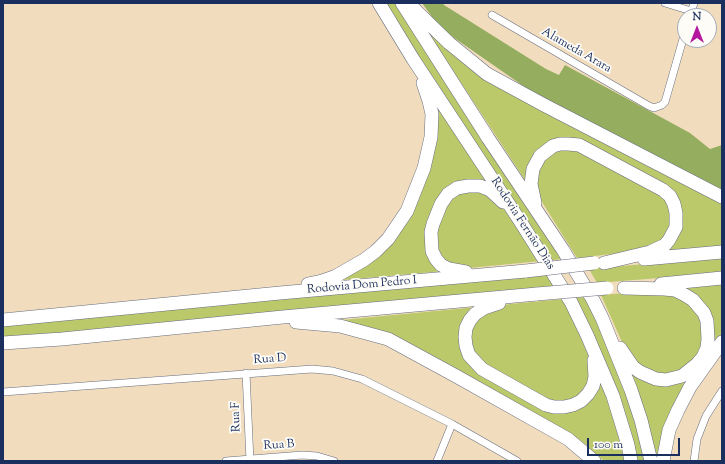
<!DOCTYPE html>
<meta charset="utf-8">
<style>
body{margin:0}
#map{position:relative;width:725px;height:464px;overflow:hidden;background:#f1ddbd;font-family:"Sorts Mill Goudy",serif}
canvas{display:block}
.frame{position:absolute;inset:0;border:4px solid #1b2f5e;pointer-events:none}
.north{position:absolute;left:677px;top:8px;width:40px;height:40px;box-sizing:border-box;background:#fdfcf7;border:1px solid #a3aaba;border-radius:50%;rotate:0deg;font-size:11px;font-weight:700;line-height:16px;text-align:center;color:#1b2f5e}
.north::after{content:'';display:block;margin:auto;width:14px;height:18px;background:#b5179e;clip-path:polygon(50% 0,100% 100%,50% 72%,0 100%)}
.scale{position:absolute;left:587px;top:438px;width:93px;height:18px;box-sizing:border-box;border:2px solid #1b2f5e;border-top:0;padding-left:5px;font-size:12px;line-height:14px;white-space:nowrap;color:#1b2f5e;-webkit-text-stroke:3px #fdfcf7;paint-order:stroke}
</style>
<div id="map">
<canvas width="725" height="464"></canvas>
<div class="frame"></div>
<div class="north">N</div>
<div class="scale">100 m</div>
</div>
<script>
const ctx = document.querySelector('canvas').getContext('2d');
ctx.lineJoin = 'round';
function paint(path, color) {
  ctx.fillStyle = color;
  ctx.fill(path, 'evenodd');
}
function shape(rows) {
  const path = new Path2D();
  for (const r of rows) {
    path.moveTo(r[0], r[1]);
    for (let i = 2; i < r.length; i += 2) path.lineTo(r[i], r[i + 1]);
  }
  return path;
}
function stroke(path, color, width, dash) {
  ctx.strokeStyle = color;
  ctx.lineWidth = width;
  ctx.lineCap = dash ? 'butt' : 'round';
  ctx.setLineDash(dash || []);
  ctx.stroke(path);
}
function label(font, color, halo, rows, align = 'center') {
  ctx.font = font + ' "Sorts Mill Goudy",serif';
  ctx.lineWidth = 3.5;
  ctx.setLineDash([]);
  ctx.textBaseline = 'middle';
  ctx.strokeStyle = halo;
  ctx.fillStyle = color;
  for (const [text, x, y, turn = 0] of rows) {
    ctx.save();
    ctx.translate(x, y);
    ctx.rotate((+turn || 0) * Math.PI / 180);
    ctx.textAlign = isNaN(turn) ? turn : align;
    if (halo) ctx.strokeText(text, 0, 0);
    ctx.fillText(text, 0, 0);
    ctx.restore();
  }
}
const green = shape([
 [383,3,397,3,565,259,553,260,478,149],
 [432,32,462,59,722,202,722,247,664,251,678,206,575,141,528,166,525,180,429,34],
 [432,97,494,189,467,182,427,229,444,271,331,281,348,274,416,199],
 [577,148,666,199,672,223,665,239,638,251,577,258,537,194,537,167,551,150],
 [479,189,504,208,541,261,469,268,458,268,438,256,434,230,438,219,455,194],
 [722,257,722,273,597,283,589,269],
 [550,272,558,287,3,339,3,323],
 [722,283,722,335,705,361,661,438,656,459,629,370,679,381,712,335,680,287],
 [652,291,675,295,700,314,704,342,692,365,664,376,639,366,622,342,601,295],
 [587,297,609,348,638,428,645,461,634,461,575,298],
 [564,299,589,357,590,382,577,397,562,402,545,399,486,364,474,351,471,343,470,334,476,319,492,308,510,304],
 [477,307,466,356,567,410,599,376,613,418,625,461,604,461,580,440,566,432,385,333,342,320]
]);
const forest = shape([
 [422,3,443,3,444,5,546,69,559,75,565,65,690,133,710,149,722,145,722,195,532,92,440,28]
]);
const street = shape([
 [665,3,691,11],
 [492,15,649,106,654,108,662,105,665,102,685,32],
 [690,16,694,3],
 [246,373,250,461],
 [3,392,312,369,333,371,362,379,452,424,517,461],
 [226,461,302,455,317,456,334,461],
 [437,461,452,424],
 [694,461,697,439,706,416,722,391]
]);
const highway = shape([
 [379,3,413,59,520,221,571,302,587,335,613,396,628,445,631,461],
 [402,3,488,138,563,250,593,300,602,318,631,390,641,420,651,461],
 [409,4,449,43,487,74,544,105,722,197],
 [535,203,531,184,533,169,540,156,553,146,560,144,568,144,579,145,663,190,670,196,674,204,676,213,676,227,669,240,665,245,650,252,604,263],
 [644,259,722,252],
 [466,272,449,269,441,265,436,259,432,251,431,232,433,224,441,204,448,194,457,188,468,186,480,186,490,190,503,202],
 [308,284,322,281,336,276,364,260,376,251,388,239,407,211,424,168,431,137,432,114,429,101,423,83],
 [661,284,722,278],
 [499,303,484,308,475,314,470,320,466,328,465,337,466,346,469,355,482,369,546,405,554,407,564,407,573,405,581,401,588,394,593,386,595,377,594,360],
 [3,320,280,293,526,271],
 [296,322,340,326,388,339,456,376,568,439,594,461],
 [3,343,62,339,283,317,537,294],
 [620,348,633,367,640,372,656,379,666,380,682,376,697,364,703,357,707,348,708,339,707,321,704,313,693,300,685,295,675,290,664,289,624,288],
 [663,461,669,430,678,410,690,387,722,342]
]);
const highwayBridge = shape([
 [526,271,594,263],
 [537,294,607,288]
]);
const streetNames = [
 ["Alameda Arara",576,51,30],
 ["Rodovia Fernão Dias",522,224,57],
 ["Rodovia Dom Pedro I",362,286,-5],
 ["Rua D",270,360,-4],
 ["Rua F",237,417,-92],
 ["Rua B",279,446,-4]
];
paint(green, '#bbc96b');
paint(forest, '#94ad5f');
stroke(street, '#666c7f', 8);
stroke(highway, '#666c7f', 14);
stroke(street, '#fff', 7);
stroke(highway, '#fff', 13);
stroke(highwayBridge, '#666c7f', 14, []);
stroke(highwayBridge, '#fff', 13);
label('12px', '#1b2f5e', '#fdfcf7', streetNames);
</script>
